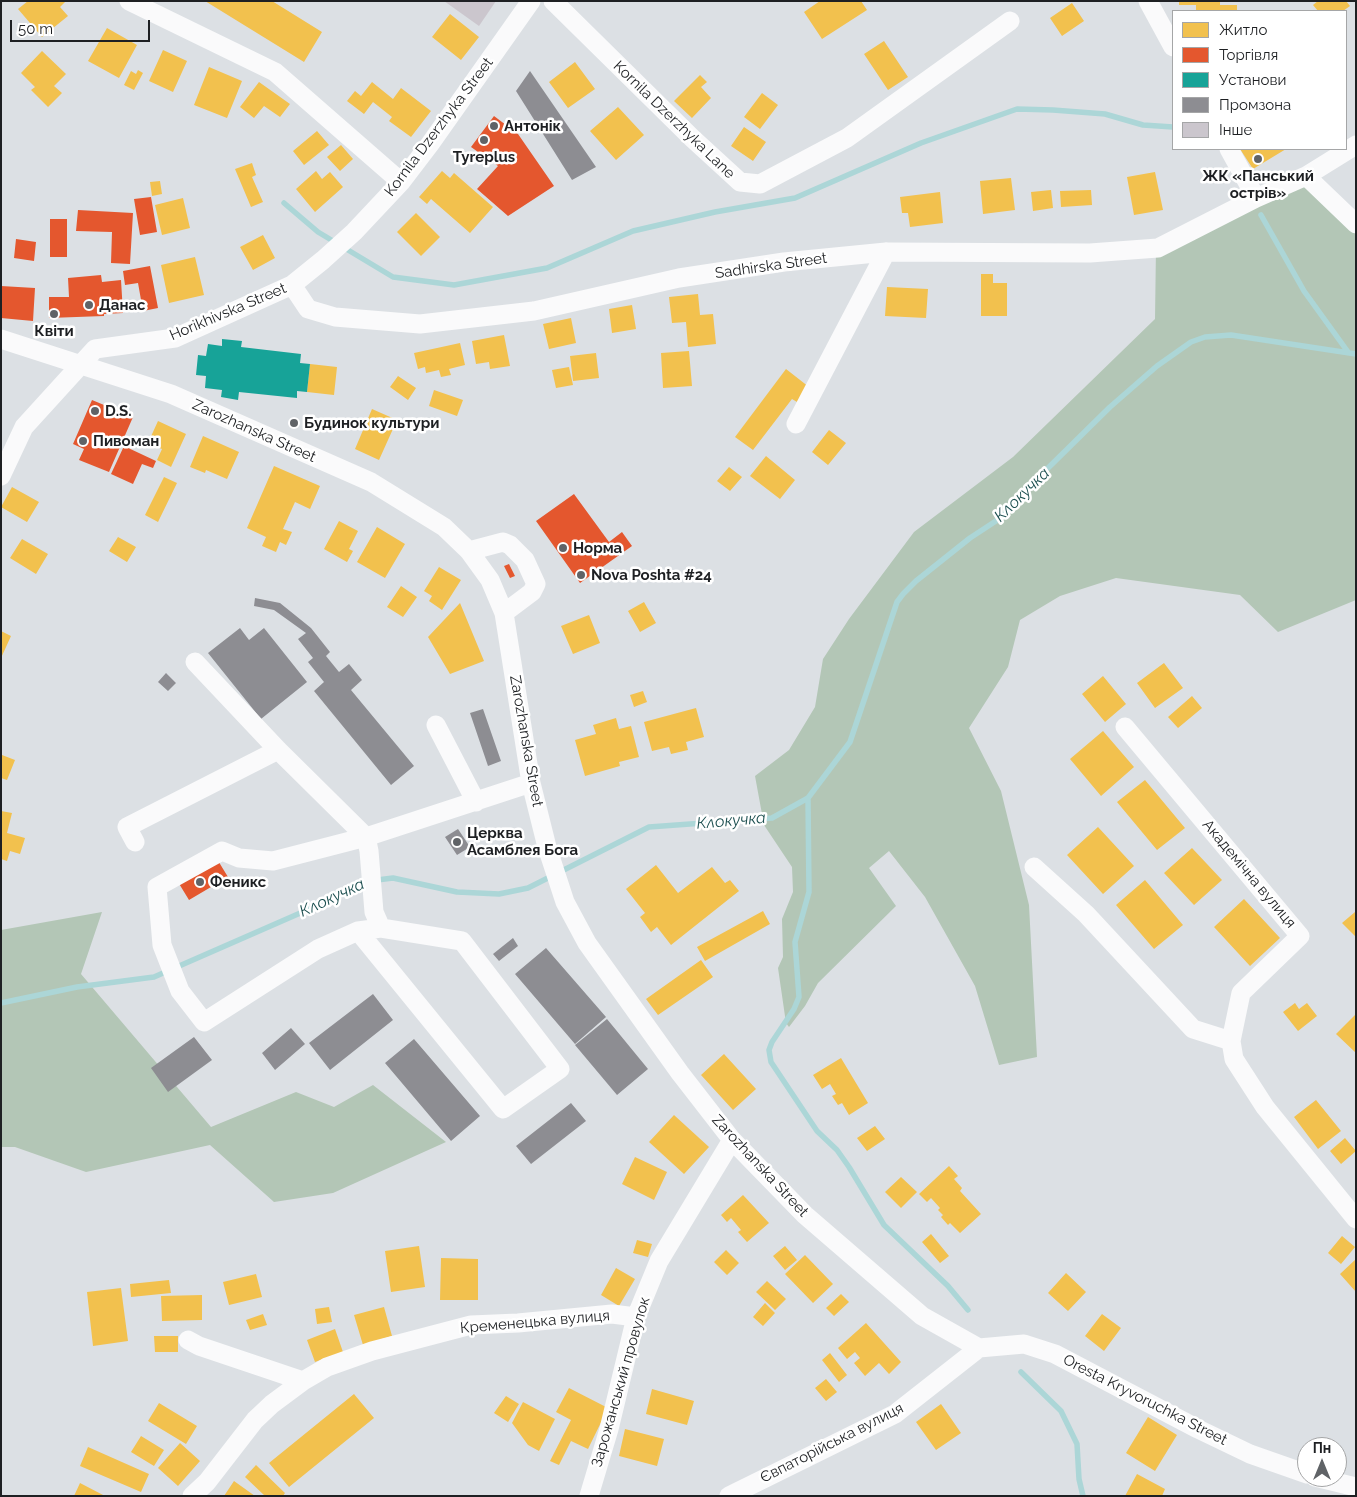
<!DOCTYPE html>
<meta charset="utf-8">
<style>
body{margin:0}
#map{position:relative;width:1357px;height:1497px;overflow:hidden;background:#dce0e4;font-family:Raleway,sans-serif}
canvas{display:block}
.frame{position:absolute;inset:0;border:2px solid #1e2023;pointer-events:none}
.legend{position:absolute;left:1172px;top:10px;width:175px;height:140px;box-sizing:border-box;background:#fff;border:1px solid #a5a6a7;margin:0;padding:6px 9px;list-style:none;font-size:15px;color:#1e2023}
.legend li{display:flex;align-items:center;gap:10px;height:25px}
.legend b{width:25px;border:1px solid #a5a6a7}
.north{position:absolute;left:1297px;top:1437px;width:50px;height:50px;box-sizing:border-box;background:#fff;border:1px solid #a5a6a7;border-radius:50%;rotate:0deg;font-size:14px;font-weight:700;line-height:20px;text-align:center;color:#1e2023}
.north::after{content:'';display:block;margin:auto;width:18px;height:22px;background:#606367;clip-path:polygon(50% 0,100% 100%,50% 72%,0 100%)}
.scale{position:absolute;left:10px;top:20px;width:140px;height:22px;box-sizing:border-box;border:2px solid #1e2023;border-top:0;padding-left:6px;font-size:15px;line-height:18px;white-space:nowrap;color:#1e2023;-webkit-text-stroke:4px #fff;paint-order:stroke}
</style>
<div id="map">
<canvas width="1357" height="1497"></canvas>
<div class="frame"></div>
<ul class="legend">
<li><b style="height:14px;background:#f2c14e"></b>Житло</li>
<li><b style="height:14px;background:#e4572e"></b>Торгівля</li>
<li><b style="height:14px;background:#17a398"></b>Установи</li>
<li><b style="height:14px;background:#8d8d92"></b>Промзона</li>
<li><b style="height:14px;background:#cbc6cd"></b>Інше</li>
</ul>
<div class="north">Пн</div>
<div class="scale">50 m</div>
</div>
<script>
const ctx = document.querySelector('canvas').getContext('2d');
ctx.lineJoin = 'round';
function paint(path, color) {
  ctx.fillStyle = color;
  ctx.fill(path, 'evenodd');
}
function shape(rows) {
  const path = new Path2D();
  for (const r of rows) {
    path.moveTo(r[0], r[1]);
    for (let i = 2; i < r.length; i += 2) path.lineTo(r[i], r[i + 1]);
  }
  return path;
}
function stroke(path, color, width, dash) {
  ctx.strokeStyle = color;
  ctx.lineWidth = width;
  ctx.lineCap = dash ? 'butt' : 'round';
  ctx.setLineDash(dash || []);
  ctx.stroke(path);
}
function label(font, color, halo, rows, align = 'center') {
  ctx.font = font + ' Raleway,sans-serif';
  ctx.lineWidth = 5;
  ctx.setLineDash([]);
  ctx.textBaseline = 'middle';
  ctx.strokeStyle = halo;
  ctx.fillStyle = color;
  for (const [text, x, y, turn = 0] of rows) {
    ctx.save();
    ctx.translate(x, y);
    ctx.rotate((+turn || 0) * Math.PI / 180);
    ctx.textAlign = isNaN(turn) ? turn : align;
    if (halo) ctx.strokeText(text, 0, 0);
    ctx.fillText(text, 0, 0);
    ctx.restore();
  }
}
const forest = shape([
 [1306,173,1356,221,1356,600,1278,632,1240,595,1116,578,1060,596,1020,620,1008,667,969,728,1001,791,1029,905,1037,1057,999,1065,975,986,925,897,889,851,869,868,896,906,818,983,805,1006,789,1027,786,1023,778,968,783,957,782,919,793,892,792,867,764,825,755,776,789,750,815,707,823,659,849,619,914,532,1013,457,1155,319,1156,247],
 [102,912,81,974,211,1127,296,1092,334,1107,373,1085,446,1142,333,1193,274,1202,210,1145,86,1172,15,1147,1,1147,1,930]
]);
const homes = shape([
 [28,1,66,1,60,7,68,16,42,37,18,9],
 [205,1,272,1,322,32,304,62],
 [820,1,861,1,867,10,822,39,804,12],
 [1179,1,1220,1,1220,5,1237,5,1237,11,1196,11,1196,5,1179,5],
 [1318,1,1346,1,1350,6,1343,11,1318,11,1313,5],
 [1072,3,1084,21,1062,36,1050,18],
 [450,14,479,37,461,60,432,37],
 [107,28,137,45,119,78,88,61],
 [884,41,908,77,888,90,864,54],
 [163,50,187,61,173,92,149,81],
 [42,51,66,74,54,86,62,93,48,107,31,90,35,87,21,73],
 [575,62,595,89,568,108,549,82],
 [209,67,242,81,227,118,194,105],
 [138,70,143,73,134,90,124,85,131,71,136,74],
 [700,75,707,82,701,87,711,98,692,118,674,101],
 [259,82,290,104,280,117,264,106,254,118,240,107],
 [372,82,393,99,401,88,431,111,411,137,389,121,392,117,373,102,364,114,347,101,355,91,361,96],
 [762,93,778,105,760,129,744,117],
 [618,107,644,135,616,160,590,131],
 [744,127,766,142,753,161,731,146],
 [317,131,329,145,304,165,293,151],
 [341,145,353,159,340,171,327,157],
 [1240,149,1286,149,1253,169],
 [252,163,256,175,252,177,263,202,251,207,235,169],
 [316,171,322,179,330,172,343,187,315,212,296,189],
 [442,171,450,178,454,173,493,207,470,233,431,199,427,204,419,197],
 [1155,172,1163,210,1134,215,1127,177],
 [1011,178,1015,210,983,214,980,181],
 [160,181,162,194,152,196,150,182],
 [1051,190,1053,208,1033,211,1031,192],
 [1091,190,1092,205,1061,207,1060,191],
 [940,192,943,223,910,227,908,213,902,213,900,197],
 [183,198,190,228,162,235,155,205],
 [416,213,440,237,421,256,397,232],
 [263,235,275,258,253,270,240,247],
 [195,257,204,295,169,303,161,265],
 [981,274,993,274,993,283,1007,283,1007,316,981,316],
 [887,287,928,289,926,318,885,316],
 [698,294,700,315,713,314,716,344,688,347,686,322,672,323,669,297],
 [632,305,636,329,612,333,609,309],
 [571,318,576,343,549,349,543,324],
 [504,335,510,366,490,369,489,362,476,364,472,341],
 [460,343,465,365,449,369,451,375,441,377,439,370,426,373,425,367,418,369,414,353],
 [689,351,692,386,663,388,661,353],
 [596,353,599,378,573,381,570,356],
 [310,364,337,367,334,395,307,392],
 [569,367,573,385,556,388,552,370],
 [786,369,809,387,797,402,792,399,753,450,735,437],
 [398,376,416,388,408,400,390,387],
 [434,390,463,400,457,416,429,406],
 [372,409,397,420,379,460,355,449],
 [158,421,186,434,171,467,157,460,162,449,148,443],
 [829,430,846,443,828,465,812,452],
 [203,436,239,452,227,479,206,470,205,473,190,467],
 [766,456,795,480,780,499,750,476],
 [274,466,320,486,310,509,295,502,283,529,292,532,286,545,280,542,276,552,262,546,266,537,247,528],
 [729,467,742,477,730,491,717,481],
 [164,477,177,483,158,522,145,515],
 [12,487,39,502,27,522,1,507],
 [339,521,358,531,349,549,353,551,347,562,324,549],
 [377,527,405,544,385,578,357,562],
 [118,537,136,547,127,562,109,551],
 [22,539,48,554,36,574,10,558],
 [439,567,461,580,442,610,429,601,432,596,424,591],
 [401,586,417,597,403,617,387,607],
 [644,602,656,623,640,632,628,611],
 [460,603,484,661,450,674,428,637],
 [589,615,600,643,573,654,561,626],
 [1,631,11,636,1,658],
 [1164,663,1183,688,1155,708,1137,683],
 [1103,676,1126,704,1105,722,1082,694],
 [643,691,647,702,634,707,630,695],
 [1192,696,1202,708,1178,728,1168,717],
 [696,708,704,737,686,742,688,750,671,754,669,747,652,751,644,722],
 [616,718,619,729,631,726,639,757,619,762,620,766,585,776,575,740,596,734,593,725],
 [1103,731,1134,767,1101,796,1070,759],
 [2,755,15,760,7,780,1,778],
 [1145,780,1185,828,1157,850,1117,802],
 [1,811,12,813,7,833,25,838,20,854,10,851,7,861,1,859],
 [1098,827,1134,866,1103,894,1067,855],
 [1192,848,1222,880,1194,905,1164,873],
 [656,865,678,893,712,867,725,883,730,880,739,891,671,945,657,927,651,932,640,917,645,913,626,889],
 [1145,880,1183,925,1154,949,1116,905],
 [1244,899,1280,938,1250,966,1214,927],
 [763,911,770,924,705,961,697,947],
 [1355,912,1356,913,1356,937,1342,923],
 [701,960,713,977,658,1015,646,999],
 [1295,1003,1299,1009,1307,1003,1317,1016,1298,1031,1283,1012],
 [1356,1014,1356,1053,1336,1034],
 [724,1054,756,1089,733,1110,701,1075],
 [841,1058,868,1103,849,1115,842,1103,838,1105,832,1096,836,1094,830,1084,822,1089,813,1075],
 [1316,1100,1341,1131,1318,1149,1294,1117],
 [674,1115,709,1147,684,1174,649,1142],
 [875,1126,885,1139,867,1151,857,1138],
 [1345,1138,1356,1151,1341,1164,1330,1151],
 [635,1157,667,1172,654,1200,622,1184],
 [949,1166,958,1176,954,1179,962,1188,960,1191,981,1214,960,1233,950,1223,948,1225,941,1217,943,1215,938,1210,940,1208,931,1198,927,1202,919,1194],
 [901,1177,917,1192,901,1208,885,1192],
 [743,1195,769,1223,747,1242,738,1232,741,1230,731,1218,727,1222,721,1215],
 [931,1234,949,1256,940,1263,922,1242],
 [1342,1236,1355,1247,1341,1264,1328,1253],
 [637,1240,652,1244,648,1257,633,1253],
 [419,1246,425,1287,391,1292,385,1251],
 [785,1246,797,1260,785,1270,773,1256],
 [726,1250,739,1263,727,1275,714,1262],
 [805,1255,833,1284,813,1303,785,1274],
 [441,1258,478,1259,478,1300,440,1300],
 [1356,1259,1356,1292,1340,1274],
 [616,1268,635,1279,619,1306,601,1295],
 [1066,1273,1086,1292,1068,1311,1048,1293],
 [256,1274,262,1297,229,1305,223,1282],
 [169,1280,171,1293,131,1297,130,1284],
 [767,1281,786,1299,775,1310,756,1292],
 [121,1288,128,1341,93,1346,87,1292],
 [841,1294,849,1302,834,1316,826,1308],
 [202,1295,202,1320,162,1321,161,1296],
 [765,1303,775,1313,763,1326,753,1317],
 [329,1307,332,1322,317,1324,315,1309],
 [384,1307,392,1336,363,1345,354,1315],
 [263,1314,267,1325,250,1330,246,1320],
 [1102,1314,1121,1328,1104,1351,1085,1336],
 [866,1323,901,1362,889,1374,879,1363,865,1376,854,1363,860,1358,855,1352,847,1359,838,1348],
 [335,1329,343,1352,315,1362,307,1340],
 [154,1336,178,1336,178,1352,155,1352],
 [830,1353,847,1375,839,1382,822,1360],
 [826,1379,837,1392,826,1401,815,1388],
 [569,1388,608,1408,588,1449,571,1441,559,1465,550,1461,571,1420,556,1412],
 [652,1389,694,1401,687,1425,646,1414],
 [354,1394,374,1418,289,1487,269,1463],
 [506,1396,519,1404,508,1422,494,1413],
 [523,1402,555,1419,539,1451,528,1445,512,1423],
 [159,1403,197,1426,186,1444,148,1421],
 [941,1404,961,1433,936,1450,916,1422],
 [1148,1417,1177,1435,1155,1471,1126,1453],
 [625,1429,664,1439,657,1466,619,1456],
 [141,1436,164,1450,154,1466,131,1452],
 [180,1443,200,1461,178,1486,158,1468],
 [88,1447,149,1474,141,1492,80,1466],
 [256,1465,285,1493,283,1496,265,1496,245,1477],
 [1137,1474,1165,1489,1162,1496,1125,1496],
 [234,1481,255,1496,224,1496],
 [80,1483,105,1496,74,1496]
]);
const shops = shape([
 [494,116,518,134,554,186,508,216,477,189,498,166,471,147],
 [151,197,157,232,140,235,134,199],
 [78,210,133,213,130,264,111,263,112,232,76,231],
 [50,219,67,219,67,257,50,257],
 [16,239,36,242,34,261,14,258],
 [150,266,158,308,143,311,138,283,125,285,123,271],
 [101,275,102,282,121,280,123,313,104,314,104,316,49,318,49,297,69,297,68,278],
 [1,286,35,288,33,321,1,318],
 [92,400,133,417,109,472,79,460,84,449,73,444],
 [124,446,156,461,153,468,142,464,133,484,111,474],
 [574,494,609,542,622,532,632,546,580,583,536,521],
 [509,564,515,576,510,578,504,566],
 [217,859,228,877,189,900,178,882]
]);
const public = shape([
 [222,339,242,341,241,347,301,354,300,363,310,364,307,392,297,391,297,398,239,392,238,400,221,397,222,390,205,388,206,376,196,375,198,355,206,356,208,344,222,346]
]);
const industry = shape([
 [530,71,596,167,572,180,516,91],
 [255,598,280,603,311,628,330,652,326,656,339,672,349,664,362,680,351,690,414,766,391,785,314,691,324,682,308,662,313,658,298,639,306,633,274,610,254,606],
 [240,628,249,640,264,628,307,682,261,719,208,653],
 [166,673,176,683,168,691,158,682],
 [483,709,501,761,488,766,470,713],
 [458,829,470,847,457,855,445,837],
 [513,938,518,946,499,961,493,954],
 [546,948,606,1017,575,1044,515,974],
 [373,994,393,1020,330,1070,309,1043],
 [607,1019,648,1069,617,1095,575,1045],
 [291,1028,305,1044,275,1070,262,1053],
 [194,1037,212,1060,168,1092,151,1068],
 [414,1039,480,1116,451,1141,385,1063],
 [571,1103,586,1121,531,1164,516,1146]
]);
const stream = shape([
 [284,203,318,232,393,277,454,285,547,268,633,231,715,212,795,198,921,143,1017,109,1053,110,1105,114,1143,125,1173,127],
 [1261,215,1304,291,1348,352],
 [808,798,809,892,795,942,799,997,794,1009,772,1042,769,1050,771,1062,817,1131,837,1150,849,1167,884,1225,948,1286,968,1310],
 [1,1003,77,987,154,977,314,907,361,882,393,878,457,892,499,894,528,888,649,827,772,818,808,798,850,742,897,602,903,594,916,581,970,538,1002,517,1047,469,1110,407,1157,366,1191,342,1205,337,1231,335,1356,354],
 [1021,1372,1061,1411,1077,1444,1079,1479,1083,1496]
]);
const building = shape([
 [444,1,496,1,479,26]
]);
const minor = shape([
 [129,1,275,72,401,182],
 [553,1,692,138,740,182,760,184,847,138,1010,21],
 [1148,1,1173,47],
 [1229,149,1256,198],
 [1306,176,1356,224],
 [292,285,308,309,335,317,420,324,534,311,679,278,784,262,886,252,1090,253,1158,248,1256,198,1306,176,1356,145],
 [1,339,171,394,371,482,444,527,469,551,490,580,504,613,531,783,547,847,565,902,587,943,680,1073,732,1140,805,1215,922,1316,979,1348],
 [796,424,886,252],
 [1,476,24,427,95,349,175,338,292,285,323,260,354,232,401,182,430,144,531,1],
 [469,551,503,542,510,545,525,560,536,584,532,592,504,613],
 [195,662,278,750,366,837,369,851,374,912,381,928,358,931,318,949,204,1022,180,991,162,945,157,887,222,851,239,858,273,861,366,837,531,783],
 [436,725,476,802],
 [1125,727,1300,936,1241,993,1231,1041,1234,1059,1265,1107,1356,1219],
 [135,842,127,827,278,750],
 [1034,867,1086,914,1193,1029,1231,1041],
 [358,931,503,1109,560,1069,462,941,381,928],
 [188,1340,199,1346,303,1381],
 [979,1348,1024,1344,1055,1354,1198,1429,1250,1454,1307,1474],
 [1315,1477,1356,1487],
 [192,1496,207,1482,255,1420,272,1404,303,1381,327,1367,372,1351,471,1325,518,1323,612,1314,636,1317],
 [589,1496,609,1429,636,1317,659,1261,732,1140],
 [729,1496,895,1414,979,1348]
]);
const markers = [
 [494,126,5,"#606367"],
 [484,140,5,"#606367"],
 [1258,159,5,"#606367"],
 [89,305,5,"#606367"],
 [54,314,5,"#606367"],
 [95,411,5,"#606367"],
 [294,423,5,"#606367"],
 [83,441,5,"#606367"],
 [563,548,5,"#606367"],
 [581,575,5,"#606367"],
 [457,842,5,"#606367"],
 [200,882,5,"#606367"]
];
const streetNames = [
 ["Kornila Dzerzhyka Lane",674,120,44],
 ["Kornila Dzerzhyka Street",439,127,-53],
 ["Sadhirska Street",771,266,-8],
 ["Horikhivska Street",228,312,-23],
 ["Zarozhanska Street",254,431,24],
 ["Zarozhanska Street",526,741,80],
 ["Академічна вулиця",1249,874,50],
 ["Zarozhanska Street",760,1166,47],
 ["Кременецька вулиця",535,1322,-5],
 ["Зарожанський провулок",621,1382,-74],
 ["Oresta Kryvoruchka Street",1145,1400,27],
 ["Євпаторійська вулиця",832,1443,-27]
];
const poiNames = [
 ["Антонік",504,126],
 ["Tyreplus",484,157,"center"],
 ["ЖК «Панський",1258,176,"center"],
 ["острів»",1258,193,"center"],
 ["Данас",99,305],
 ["Квіти",54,331,"center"],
 ["D.S.",105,411],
 ["Будинок культури",304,423],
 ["Пивоман",93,441],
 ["Норма",573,548],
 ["Nova Poshta #24",591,575],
 ["Церква",467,833],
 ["Асамблея Бога",467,850],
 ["Феникс",210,882]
];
const waterNames = [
 ["Клокучка",1022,495,-44],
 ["Клокучка",731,821,-5],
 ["Клокучка",332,898,-25]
];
paint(forest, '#b3c6b6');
paint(homes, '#f2c14e');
paint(shops, '#e4572e');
paint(public, '#17a398');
paint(industry, '#8d8d92');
stroke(stream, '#acd6d7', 5.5);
paint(building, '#cbc6cd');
stroke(minor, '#fafafb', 19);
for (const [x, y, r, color] of markers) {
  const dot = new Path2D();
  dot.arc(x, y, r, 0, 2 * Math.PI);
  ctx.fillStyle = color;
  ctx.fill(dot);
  stroke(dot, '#fff', 2);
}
label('15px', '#1e2023', '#fff', streetNames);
label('bold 15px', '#1e2023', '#fff', poiNames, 'left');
label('italic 16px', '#1b4e4f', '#fff', waterNames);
</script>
